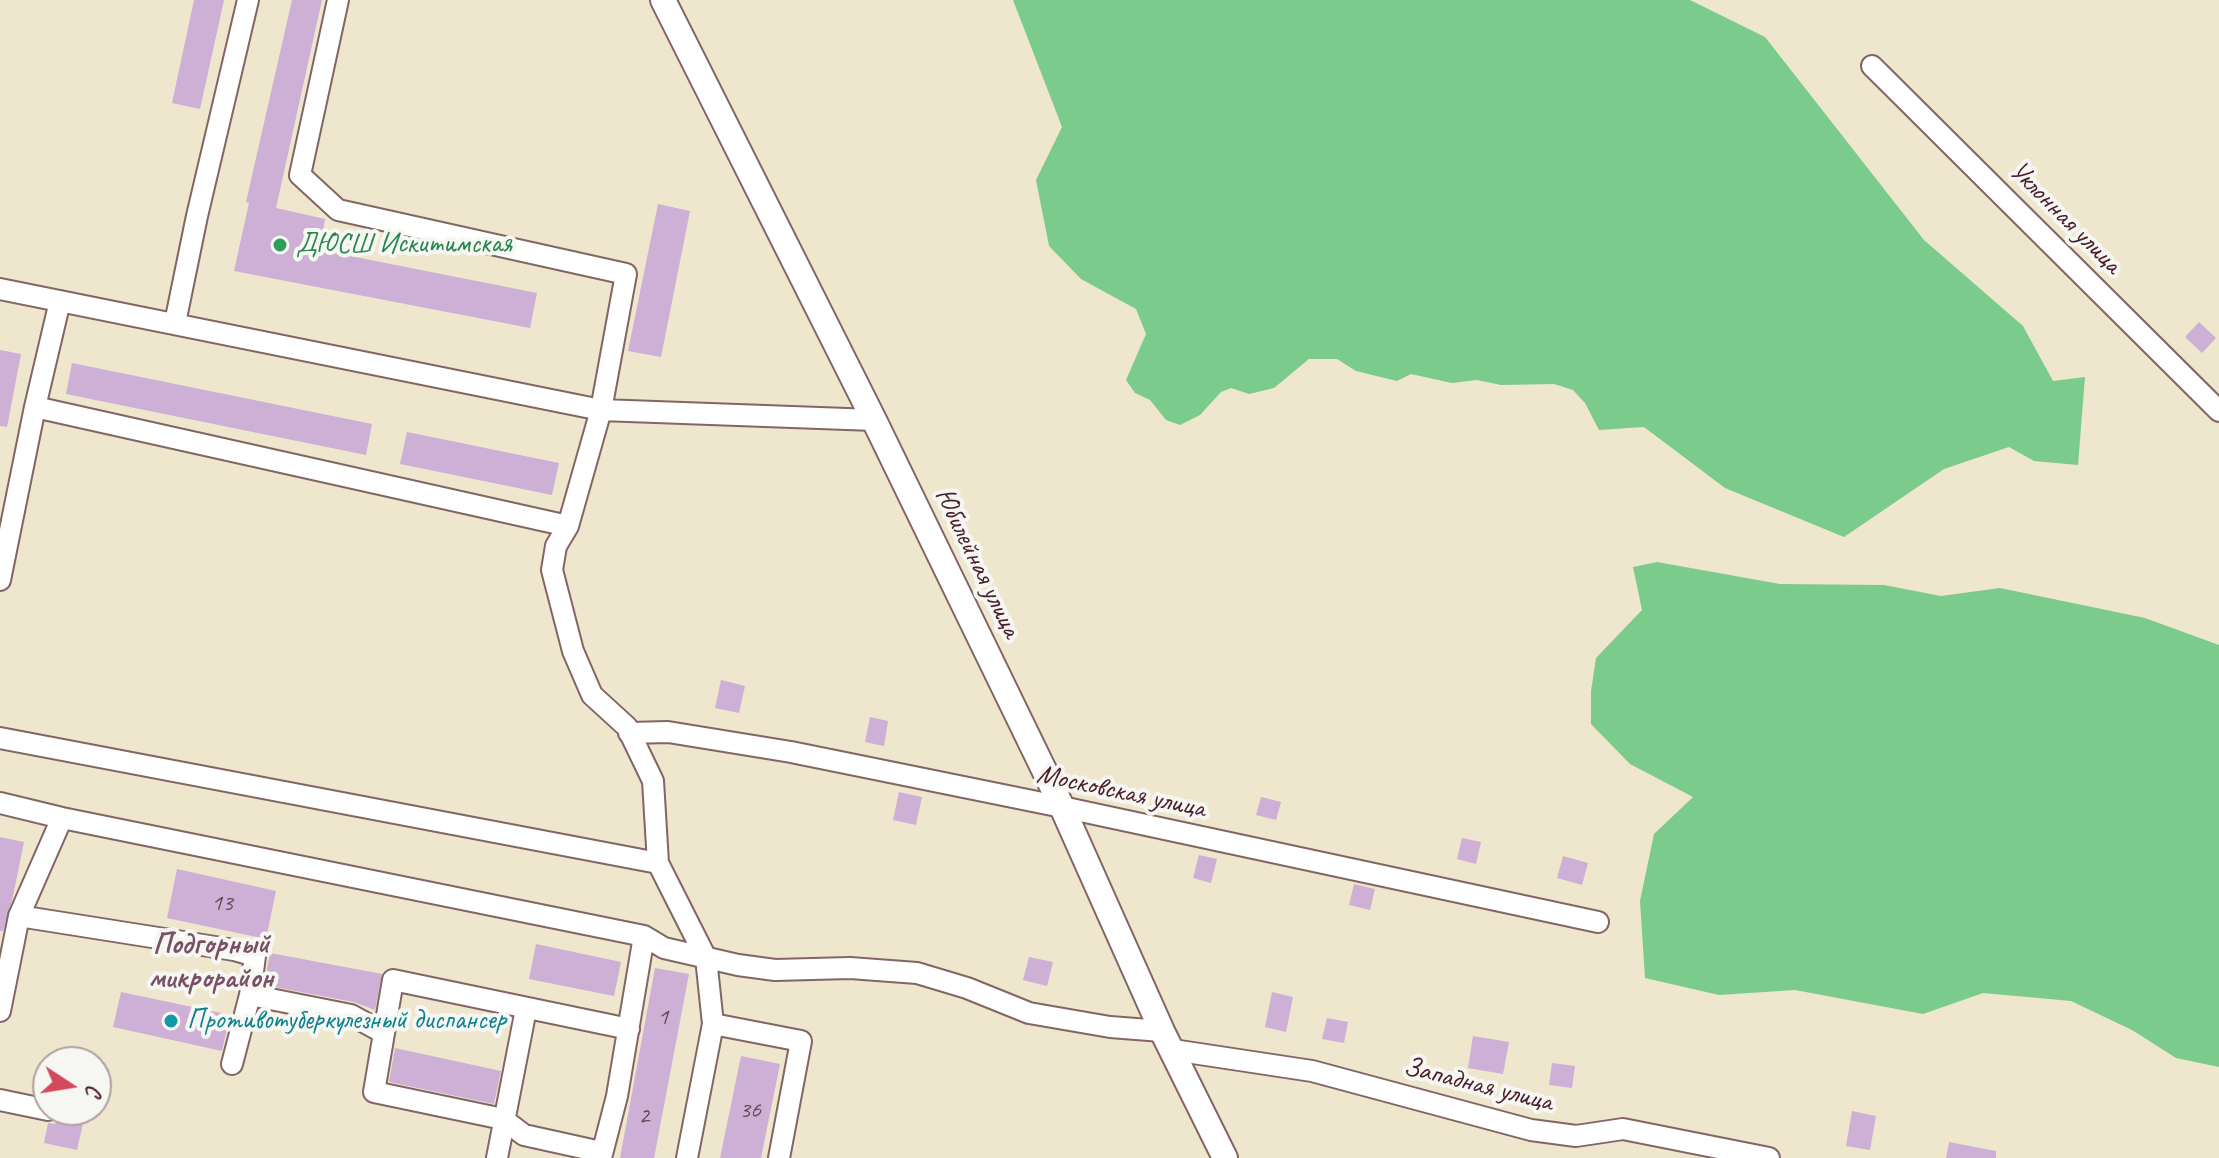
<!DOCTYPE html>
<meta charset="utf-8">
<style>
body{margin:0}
#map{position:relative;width:2219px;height:1158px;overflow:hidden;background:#eee6cd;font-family:Caveat,sans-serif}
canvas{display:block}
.north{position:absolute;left:32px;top:1046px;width:80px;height:80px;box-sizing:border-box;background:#f6f6f2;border:2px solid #b1a0a2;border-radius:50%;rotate:102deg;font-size:22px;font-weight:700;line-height:32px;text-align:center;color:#4a1f2b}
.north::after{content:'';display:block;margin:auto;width:28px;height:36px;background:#d1495b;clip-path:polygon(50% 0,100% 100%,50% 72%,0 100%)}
</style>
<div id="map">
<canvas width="2219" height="1158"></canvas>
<div class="north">С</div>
</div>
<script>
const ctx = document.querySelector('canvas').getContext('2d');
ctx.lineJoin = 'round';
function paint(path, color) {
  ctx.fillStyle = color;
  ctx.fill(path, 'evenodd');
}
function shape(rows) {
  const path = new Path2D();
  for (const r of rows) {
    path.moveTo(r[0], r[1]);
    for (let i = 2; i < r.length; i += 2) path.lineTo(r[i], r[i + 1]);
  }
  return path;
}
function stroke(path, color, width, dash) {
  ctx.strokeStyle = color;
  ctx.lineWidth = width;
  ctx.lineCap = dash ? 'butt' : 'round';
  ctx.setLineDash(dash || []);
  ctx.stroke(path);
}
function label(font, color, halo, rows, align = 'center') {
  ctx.font = font + ' Caveat,sans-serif';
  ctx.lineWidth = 8;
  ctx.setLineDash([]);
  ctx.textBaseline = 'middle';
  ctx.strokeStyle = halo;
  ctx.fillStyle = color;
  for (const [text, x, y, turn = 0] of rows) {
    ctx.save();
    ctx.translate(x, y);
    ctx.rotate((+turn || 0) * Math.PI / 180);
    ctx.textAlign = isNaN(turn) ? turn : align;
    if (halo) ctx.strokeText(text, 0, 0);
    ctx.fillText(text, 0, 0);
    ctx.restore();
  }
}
const green = shape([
 [1013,0,1690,0,1765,37,1924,240,2023,326,2053,381,2085,377,2078,465,2034,461,2009,447,1944,469,1844,537,1725,488,1644,427,1599,430,1585,403,1573,390,1554,384,1501,385,1477,380,1452,383,1411,374,1397,381,1356,371,1337,359,1309,359,1274,388,1249,394,1231,388,1221,392,1200,415,1180,425,1166,420,1150,400,1135,393,1126,380,1146,334,1136,309,1081,279,1049,246,1036,180,1062,127],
 [1657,562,1780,584,1884,585,1941,596,2000,588,2145,618,2219,645,2219,1067,2176,1058,2132,1030,2071,1001,1983,993,1923,1014,1795,990,1719,995,1645,978,1640,901,1654,834,1693,797,1630,764,1591,724,1591,691,1596,658,1642,610,1633,567]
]);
const building = shape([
 [194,0,224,0,200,109,172,103],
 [292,0,322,0,276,208,325,219,320,250,537,293,530,328,234,271,249,203,246,202],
 [658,204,690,211,661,357,628,351],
 [2199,322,2216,338,2202,353,2185,337],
 [0,350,21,354,7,427,0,426],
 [72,363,372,424,366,455,66,394],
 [407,432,559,463,552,495,400,464],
 [721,680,745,686,739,713,715,708],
 [870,717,888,721,884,746,865,742],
 [899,792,922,797,916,825,893,820],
 [1261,797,1281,802,1276,820,1256,815],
 [0,837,24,842,13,896,3,931,0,931],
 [1462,838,1481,842,1476,864,1457,859],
 [1199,855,1217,859,1211,883,1193,878],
 [1563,856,1588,863,1582,885,1557,878],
 [177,869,276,891,266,939,167,918],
 [1354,884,1375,889,1370,910,1349,905],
 [536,944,621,962,614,996,529,979],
 [270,953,382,974,375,1010,354,1002,264,985],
 [1029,957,1053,962,1047,986,1023,980],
 [655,968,689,974,654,1158,620,1158],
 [121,992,230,1015,222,1051,113,1027],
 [1272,992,1293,997,1286,1032,1265,1027],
 [1327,1018,1348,1022,1344,1043,1322,1039],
 [1473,1036,1509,1042,1503,1074,1468,1068],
 [395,1048,501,1071,494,1104,389,1082],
 [741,1056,780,1064,761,1158,720,1158],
 [1552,1063,1575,1066,1572,1088,1549,1085],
 [61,1110,86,1110,77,1150,44,1143,48,1123,55,1124],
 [1852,1111,1876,1116,1870,1150,1846,1146],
 [1949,1142,1996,1151,1996,1158,1946,1158]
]);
const minor = shape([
 [1872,66,2219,411],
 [0,289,601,410,626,274,338,210,300,175,338,0],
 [175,323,197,216,248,0],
 [35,407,568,526],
 [0,580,35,407,60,301],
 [629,733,668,732,791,752,1062,807,1598,922],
 [0,738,658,863],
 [0,803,62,818,644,936,664,948,738,965,775,970,850,968,917,973,967,988,1029,1013,1110,1027,1162,1031],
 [19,916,234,950,255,956,250,995,232,1064],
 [250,995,351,1015,384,1033],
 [0,1011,19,916,62,818],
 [713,1024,801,1041,779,1158],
 [1173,1050,1312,1071,1531,1130,1576,1136,1623,1129,1769,1158],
 [0,1100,48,1110],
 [601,1152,524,1135,503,1119,374,1092,393,980,629,1029],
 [497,1158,526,1009],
 [601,1158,617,1096,644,936],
 [687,1158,713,1024,706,958,658,863,653,781,627,727,592,695,573,651,552,570,556,546,568,526,601,410,874,420]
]);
const major = shape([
 [663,0,874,420,1062,807,1162,1031,1225,1158]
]);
const markers = [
 [280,245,8,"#2e9e5b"],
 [171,1021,8,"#0f9aa8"]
];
const numberNames = [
 ["13",222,904],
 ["1",663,1018],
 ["36",750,1111],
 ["2",644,1117]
];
const streetNames = [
 ["Уклонная улица",2065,218,45],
 ["Юбилейная улица",977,563,64],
 ["Московская улица",1121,792,12],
 ["Западная улица",1478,1085,14]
];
const leisureNames = [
 ["ДЮСШ Искитимская",296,245]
];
const cultureNames = [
 ["Противотуберкулезный диспансер",187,1021]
];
const neighbourhoodNames = [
 ["Подгорный",211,945],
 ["микрорайон",211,979]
];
paint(green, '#7bcb8c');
paint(building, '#ceafd6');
stroke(minor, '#836564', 24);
stroke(major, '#836564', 28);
stroke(minor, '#fff', 20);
stroke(major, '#fff', 24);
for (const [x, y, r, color] of markers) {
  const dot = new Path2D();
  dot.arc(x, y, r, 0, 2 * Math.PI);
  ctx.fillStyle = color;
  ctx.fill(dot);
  stroke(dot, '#f6f6f2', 3);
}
label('24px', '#6b4356', null, numberNames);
label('28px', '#4a1f2b', '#f6f6f2', streetNames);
label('28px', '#27864d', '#f6f6f2', leisureNames, 'left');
label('28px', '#0d838f', '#f6f6f2', cultureNames, 'left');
label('bold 30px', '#785167', '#f6f6f2', neighbourhoodNames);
</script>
